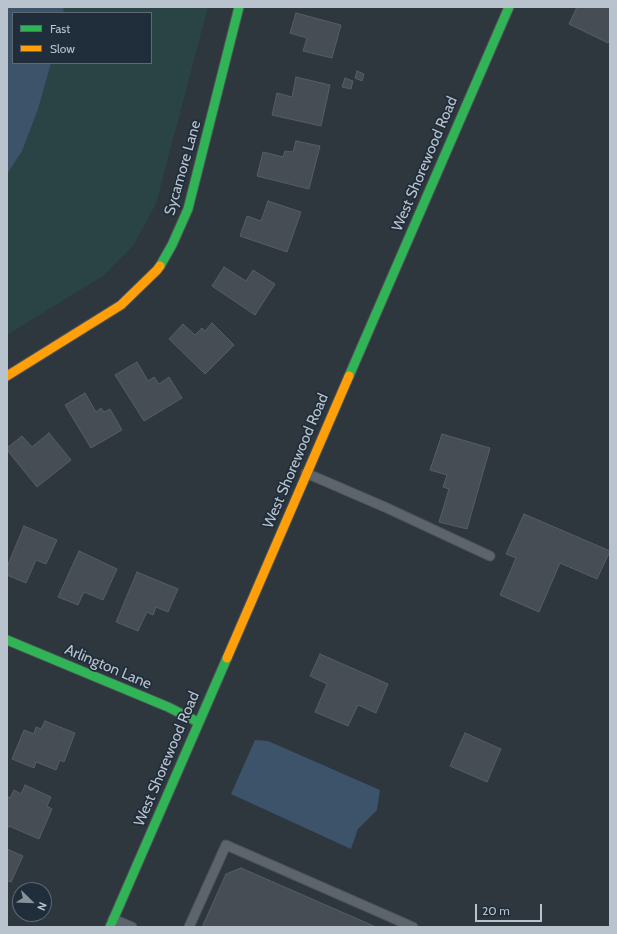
<!DOCTYPE html>
<style>
body{margin:0}
#map{position:relative;width:617px;height:934px;overflow:hidden;background:#2e363e;font-family:Cabin,sans-serif}
canvas{display:block}
.frame{position:absolute;inset:0;border:8px solid #b9c3cd;pointer-events:none}
.legend{position:absolute;left:12px;top:12px;width:140px;height:52px;box-sizing:border-box;background:#202d3a;border:1px solid #5d6975;margin:0;padding:5px 7px;list-style:none;font-size:12px;color:#b9c3cd}
.legend li{display:flex;align-items:center;gap:8px;height:20px}
.legend b{width:20px;border:1px solid #5d6975}
.north{position:absolute;left:12px;top:882px;width:40px;height:40px;box-sizing:border-box;background:#202d3a;border:1px solid #5d6975;border-radius:50%;rotate:113deg;font-size:11px;font-weight:700;line-height:16px;text-align:center;color:#b9c3cd}
.north::after{content:'';display:block;margin:auto;width:14px;height:18px;background:#88929b;clip-path:polygon(50% 0,100% 100%,50% 72%,0 100%)}
.scale{position:absolute;left:475px;top:904px;width:67px;height:18px;box-sizing:border-box;border:2px solid #b9c3cd;border-top:0;padding-left:5px;font-size:12px;line-height:14px;white-space:nowrap;color:#b9c3cd;-webkit-text-stroke:3px #202d3a;paint-order:stroke}
</style>
<div id="map">
<canvas width="617" height="934"></canvas>
<div class="frame"></div>
<ul class="legend">
<li><b style="height:5px;background:#30b455"></b>Fast</li>
<li><b style="height:5px;background:#ff9f0a"></b>Slow</li>
</ul>
<div class="north">N</div>
<div class="scale">20 m</div>
</div>
<script>
const ctx = document.querySelector('canvas').getContext('2d');
ctx.lineJoin = 'round';
function paint(path, color) {
  ctx.fillStyle = color;
  ctx.fill(path, 'evenodd');
}
function shape(rows) {
  const path = new Path2D();
  for (const r of rows) {
    path.moveTo(r[0], r[1]);
    for (let i = 2; i < r.length; i += 2) path.lineTo(r[i], r[i + 1]);
  }
  return path;
}
function stroke(path, color, width, dash) {
  ctx.strokeStyle = color;
  ctx.lineWidth = width;
  ctx.lineCap = dash ? 'butt' : 'round';
  ctx.setLineDash(dash || []);
  ctx.stroke(path);
}
function label(font, color, halo, rows, align = 'center') {
  ctx.font = font + ' Cabin,sans-serif';
  ctx.lineWidth = 3.5;
  ctx.setLineDash([]);
  ctx.textBaseline = 'middle';
  ctx.strokeStyle = halo;
  ctx.fillStyle = color;
  for (const [text, x, y, turn = 0] of rows) {
    ctx.save();
    ctx.translate(x, y);
    ctx.rotate((+turn || 0) * Math.PI / 180);
    ctx.textAlign = isNaN(turn) ? turn : align;
    if (halo) ctx.strokeText(text, 0, 0);
    ctx.fillText(text, 0, 0);
    ctx.restore();
  }
}
const green = shape([
 [7,7,208,7,156,204,133,246,103,276,7,335],
 [13,13,151,13,151,63,13,63]
]);
const water = shape([
 [7,7,64,7,63,13,13,13,13,63,51,63,38,109,22,151,7,174],
 [255,740,268,741,380,790,377,810,358,829,351,849,231,794]
]);
const building = shape([
 [577,7,610,7,610,39,608,43,569,24,577,7],
 [296,13,341,25,332,58,303,51,307,38,290,33,296,13],
 [357,71,364,74,362,81,355,78,357,71],
 [296,77,330,85,321,126,272,115,277,93,292,97,296,77],
 [345,78,353,81,351,89,342,87,345,78],
 [296,141,320,146,309,189,257,176,263,152,283,157,285,151,293,152,296,141],
 [268,201,301,212,287,252,240,236,247,216,261,221,268,201],
 [224,267,246,281,253,270,275,284,255,315,212,286,224,267],
 [212,323,234,345,205,374,169,339,183,324,195,335,202,328,205,331,212,323],
 [137,362,148,381,154,377,159,384,169,377,182,398,144,421,115,375,137,362],
 [85,393,96,412,101,408,104,412,110,409,122,430,91,448,65,405,85,393],
 [49,433,71,460,37,487,7,450,7,448,22,436,32,447,49,433],
 [442,434,490,448,467,529,439,522,449,489,443,487,447,475,430,470,442,434],
 [524,514,610,551,597,579,560,563,539,612,500,595,516,558,506,554,524,514],
 [24,526,57,540,46,564,36,560,26,583,7,575,7,567,24,526],
 [79,551,117,569,103,600,84,592,78,605,58,597,79,551],
 [137,572,178,589,168,612,156,607,153,615,147,612,138,631,116,622,137,572],
 [320,654,388,684,376,713,358,705,348,726,315,712,327,684,310,676,320,654],
 [45,721,75,733,64,762,60,760,56,770,36,762,34,768,12,759,24,730,34,734,36,727,41,729,45,721],
 [465,733,501,749,487,782,450,766,465,733],
 [25,785,51,797,47,806,52,809,39,839,9,826,7,829,7,796,10,798,14,790,21,794,25,785],
 [7,849,23,856,11,882,8,881,7,882,7,849],
 [241,868,376,927,204,927,203,925,226,874,241,868]
]);
const lane = shape([
 [306,473,387,508,490,556],
 [113,919,132,927],
 [189,927,226,845,413,927]
]);
const fast = shape([
 [160,266,172,245,188,209,239,7],
 [349,376,509,7],
 [7,640,168,707,198,722],
 [110,927,227,658]
]);
const slow = shape([
 [7,376,121,305,157,270,160,266],
 [227,658,349,376]
]);
const streetNames = [
 ["West Shorewood Road",425,164,-67],
 ["Sycamore Lane",183,168,-74],
 ["West Shorewood Road",296,461,-67],
 ["Arlington Lane",108,667,23],
 ["West Shorewood Road",167,759,-67]
];
paint(green, '#2a4345');
paint(water, '#3c536a');
paint(building, '#464d54');
stroke(building, '#565e65', 1);
stroke(lane, '#4c5258', 11);
stroke(fast, '#4c5258', 11);
stroke(slow, '#4c5258', 11);
stroke(lane, '#5e646b', 9);
stroke(fast, '#30b455', 9);
stroke(slow, '#ff9f0a', 9);
label('15px', '#b9c3cd', '#202d3a', streetNames);
</script>
